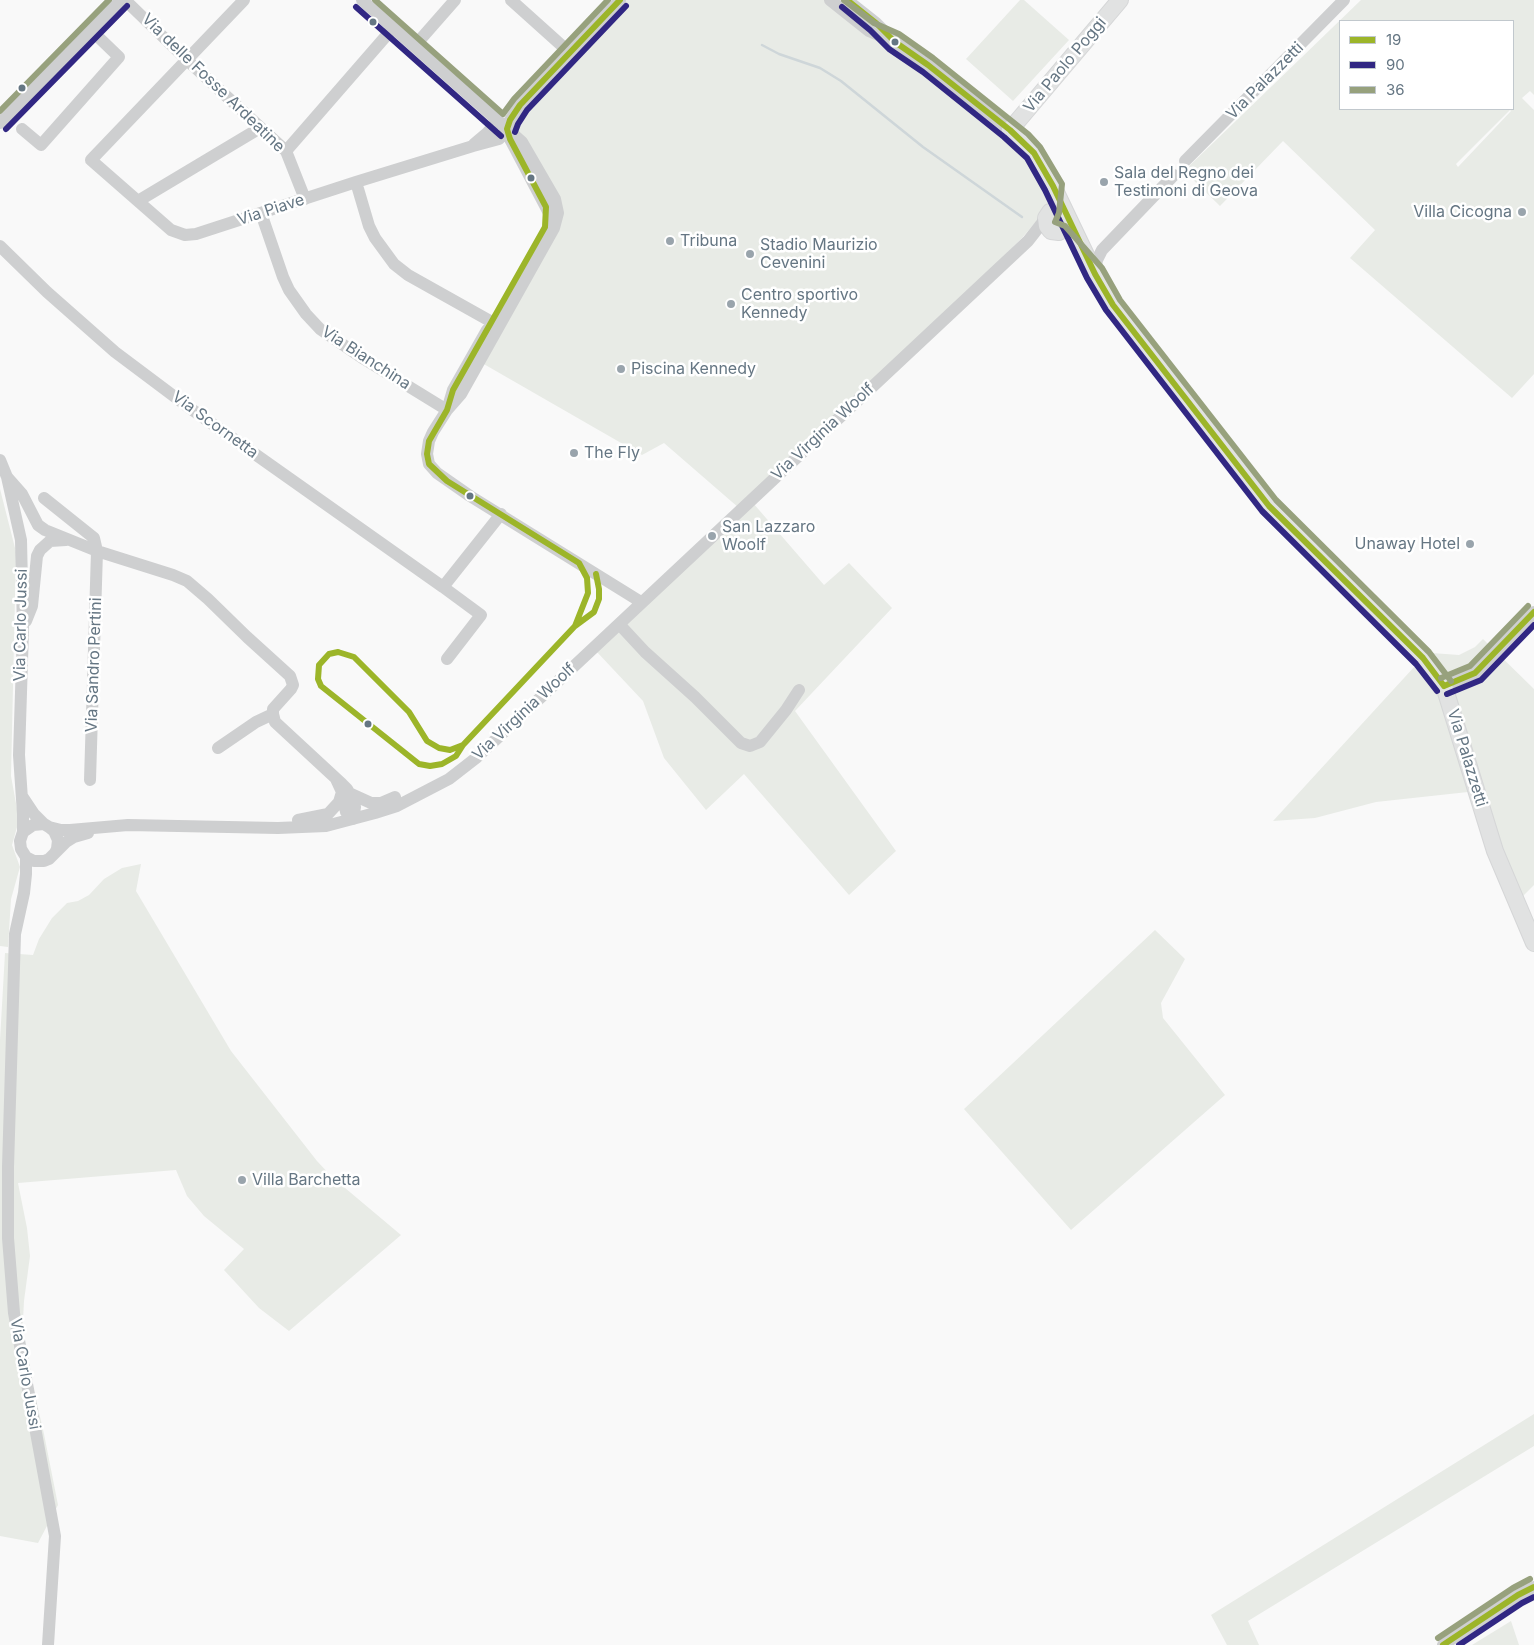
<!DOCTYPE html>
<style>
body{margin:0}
#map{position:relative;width:1534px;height:1645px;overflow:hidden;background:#f9f9f9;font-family:Inter,sans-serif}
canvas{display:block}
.legend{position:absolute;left:1339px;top:20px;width:175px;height:90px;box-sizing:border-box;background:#fff;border:1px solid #c1c8cd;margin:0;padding:6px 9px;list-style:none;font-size:15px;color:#657683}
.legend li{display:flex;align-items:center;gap:10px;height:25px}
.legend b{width:25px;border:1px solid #c1c8cd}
</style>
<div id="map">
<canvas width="1534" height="1645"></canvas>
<ul class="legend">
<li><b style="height:6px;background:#9cb529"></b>19</li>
<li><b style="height:6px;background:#312783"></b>90</li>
<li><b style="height:6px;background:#97a17d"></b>36</li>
</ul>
</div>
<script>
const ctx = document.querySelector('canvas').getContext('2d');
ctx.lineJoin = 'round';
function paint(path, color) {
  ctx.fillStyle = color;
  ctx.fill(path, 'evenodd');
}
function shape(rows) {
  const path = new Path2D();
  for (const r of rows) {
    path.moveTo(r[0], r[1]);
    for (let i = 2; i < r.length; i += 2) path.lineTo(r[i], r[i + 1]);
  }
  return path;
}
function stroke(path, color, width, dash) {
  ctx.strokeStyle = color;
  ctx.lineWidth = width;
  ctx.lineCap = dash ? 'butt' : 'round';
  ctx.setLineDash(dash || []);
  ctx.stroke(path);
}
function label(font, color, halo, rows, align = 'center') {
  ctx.font = font + ' Inter,sans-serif';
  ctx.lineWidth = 5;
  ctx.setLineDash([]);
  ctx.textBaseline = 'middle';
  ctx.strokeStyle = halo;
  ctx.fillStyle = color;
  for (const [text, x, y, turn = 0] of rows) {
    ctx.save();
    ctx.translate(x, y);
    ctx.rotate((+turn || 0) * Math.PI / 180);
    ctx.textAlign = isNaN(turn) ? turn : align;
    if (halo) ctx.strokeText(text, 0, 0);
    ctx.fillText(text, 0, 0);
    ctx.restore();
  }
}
const green = shape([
 [619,0,842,0,1011,128,1048,191,1048,203,1045,211,1022,238,753,503,824,585,849,563,892,608,795,711,896,851,849,895,744,774,706,810,664,758,643,701,596,651,739,508,664,443,642,455,475,359,538,249,549,224,531,180,504,141,503,129],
 [1020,0,1024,0,1069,40,1013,101,966,59],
 [1361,0,1534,0,1534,95,1530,91,1522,98,1534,110,1534,374,1512,398,1350,258,1375,230,1283,141,1220,206,1184,171],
 [1340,21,1513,21,1513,109,1340,109],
 [1510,110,1511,111,1458,167,1456,164],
 [0,489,16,552,11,776,19,820,12,845,20,867,11,899,8,947,0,946],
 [1483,639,1534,689,1534,885,1517,902,1468,792,1376,802,1315,818,1273,821,1415,666,1432,653,1459,655,1475,647],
 [141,864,136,891,231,1051,317,1161,332,1177,401,1235,289,1331,259,1308,224,1270,244,1249,204,1216,187,1196,176,1170,18,1183,27,1228,30,1256,24,1301,22,1339,44,1434,58,1505,38,1543,0,1536,0,1040,5,953,33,955,39,939,52,918,67,903,78,901,89,895,104,879,122,868],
 [1155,930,1185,959,1161,1003,1163,1018,1225,1095,1071,1230,964,1109],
 [1534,1414,1534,1446,1248,1621,1259,1645,1227,1645,1211,1615],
 [1511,1621,1519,1645,1472,1645]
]);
const stream = shape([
 [762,45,779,54,820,68,841,81,923,147,1022,217]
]);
const minor = shape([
 [125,0,187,60,286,151,305,199],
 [244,0,91,160,171,230,185,235,196,234,356,182,473,146,499,139,507,129],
 [362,0,522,142,555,199,558,213,554,228,461,394,447,410,433,432,429,441,427,454,429,464,437,473,470,496,641,602],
 [511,0,570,53],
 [830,0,869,31,890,40],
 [847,0,876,23,895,42,928,65,1010,130],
 [419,41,455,0],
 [0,123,121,0],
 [22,129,41,145,119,57,91,30],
 [474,144,487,133,498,121],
 [286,151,393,28],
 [1185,161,1344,0],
 [356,182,369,226,375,238,394,264,408,275,499,326],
 [138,201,260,128],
 [261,213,283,277,289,290,306,314,320,329,364,359,447,410],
 [554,228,551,217,510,139,507,129,510,120,520,105,620,0],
 [0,246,47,292,115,352,187,406,443,587,501,514],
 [1095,274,1097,260,1102,250,1174,175],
 [448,407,453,390,487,330],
 [0,460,7,477,21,540,23,630,19,755,23,814,23,832,20,841,21,849,26,857,34,861,44,861,49,859,55,853,57,849,58,840,54,831,49,827,44,824,33,825,23,832],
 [7,477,22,494,38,525,45,530,97,551,173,575,187,581,208,599,247,637,290,676,293,685,291,689,273,709,273,714,275,722,342,784,347,789,352,798,355,807,353,819,349,817,346,812,342,792,336,779],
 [44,498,94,538,97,551,90,780],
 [443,587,481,615,447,659],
 [26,621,32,606,37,556,40,550,50,541,66,540],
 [619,624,645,652,695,697,741,743,750,746,760,742,786,710,799,690],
 [1444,686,1475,673,1534,612],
 [218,748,256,722,273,714],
 [349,793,371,803,381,803,395,797],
 [22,796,34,814,44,824],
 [298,820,328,814,339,802,342,792],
 [49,827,61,830,70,830,128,825,278,828,326,826,375,813,397,806,449,779,476,758,1028,241,1046,218],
 [55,853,66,842,74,837,88,833],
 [26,857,26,874,24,893,15,934,8,1167,8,1238,14,1313,55,1536,48,1645],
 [1443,1645,1518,1595,1534,1587]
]);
const major = shape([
 [1120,0,1010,130,1034,153,1053,186,1095,274,1113,305,1269,506,1423,658,1444,686,1495,851,1534,943],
 [1066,213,1057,210,1050,212,1046,218,1047,226,1051,231,1059,232,1066,228,1069,221]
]);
const bus1 = shape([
 [847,0,876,23,895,42,928,65,1010,130,1034,153,1053,186,1095,274,1113,305,1269,506,1423,658,1444,686],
 [575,626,588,593,587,578,579,563,447,481,429,464,427,454,429,441,447,410,453,390,545,227,546,207,510,139,507,129,510,120,520,105,620,0],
 [575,626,594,612,599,599,599,589,596,574],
 [338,652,354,657,409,712,427,741,439,748,450,750,463,745,456,756,442,764,430,766,419,764,321,686,318,679,319,665,329,654,338,652],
 [1444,686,1475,673,1534,612],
 [463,745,575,626],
 [1443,1645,1518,1595,1534,1587]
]);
const bus2 = shape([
 [356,7,501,136],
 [842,7,870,30,889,49,923,72,1004,137,1027,158,1045,190,1087,278,1106,310,1262,511,1416,664,1437,691],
 [6,129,127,6],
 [515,132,518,124,527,110,626,6],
 [1447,694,1481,680,1534,625],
 [1459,1645,1522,1603,1534,1597]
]);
const bus3 = shape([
 [375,0,503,114,514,99,608,0],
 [844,0,874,23,899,34,933,58,1028,134,1040,147,1062,184,1059,213,1055,222,1065,226,1102,268,1120,300,1276,500,1429,652,1451,681],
 [0,111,109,0],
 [1441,678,1470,666,1528,606],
 [1438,1638,1513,1588,1530,1579]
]);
const markers = [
 [373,22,4.5,"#657683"],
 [895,42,4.5,"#657683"],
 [22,88,4.5,"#657683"],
 [531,178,4.5,"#657683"],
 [1104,182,5,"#99a4ac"],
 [1522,212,5,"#99a4ac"],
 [670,241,5,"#99a4ac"],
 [750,254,5,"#99a4ac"],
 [731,304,5,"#99a4ac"],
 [621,369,5,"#99a4ac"],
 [574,453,5,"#99a4ac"],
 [470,496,4.5,"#657683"],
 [712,536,5,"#99a4ac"],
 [1470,544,5,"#99a4ac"],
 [368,724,4.5,"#657683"],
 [242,1180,5,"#99a4ac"]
];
const streetNames = [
 ["Via Paolo Poggi",1065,65,-50],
 ["Via Palazzetti",1265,81,-45],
 ["Via delle Fosse Ardeatine",213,83,44],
 ["Via Piave",271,210,-18],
 ["Via Bianchina",366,358,33],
 ["Via Scornetta",215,425,36],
 ["Via Virginia Woolf",823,432,-43],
 ["Via Carlo Jussi",21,625,-89],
 ["Via Sandro Pertini",94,665,-88],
 ["Via Virginia Woolf",524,712,-43],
 ["Via Palazzetti",1467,758,73],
 ["Via Carlo Jussi",25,1374,80]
];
const poiNames = [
 ["Sala del Regno dei",1114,173],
 ["Testimoni di Geova",1114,191],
 ["Villa Cicogna",1512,212,"right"],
 ["Tribuna",680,241],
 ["Stadio Maurizio",760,245],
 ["Cevenini",760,263],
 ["Centro sportivo",741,295],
 ["Kennedy",741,313],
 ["Piscina Kennedy",631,369],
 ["The Fly",584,453],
 ["San Lazzaro",722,527],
 ["Woolf",722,545],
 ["Unaway Hotel",1460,544,"right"],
 ["Villa Barchetta",252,1180]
];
paint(green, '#e8ebe6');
stroke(stream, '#ced6d9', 2.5);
stroke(major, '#d5d6d7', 18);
stroke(minor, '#cecfd0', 12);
stroke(major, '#e1e2e2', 16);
stroke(bus1, '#9cb529', 6);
stroke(bus2, '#312783', 6);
stroke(bus3, '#97a17d', 6);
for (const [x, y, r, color] of markers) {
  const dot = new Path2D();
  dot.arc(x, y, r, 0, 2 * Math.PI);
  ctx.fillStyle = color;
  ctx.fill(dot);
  stroke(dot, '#fff', 2);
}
label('16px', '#657683', '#fff', streetNames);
label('16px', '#657683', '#fff', poiNames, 'left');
</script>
